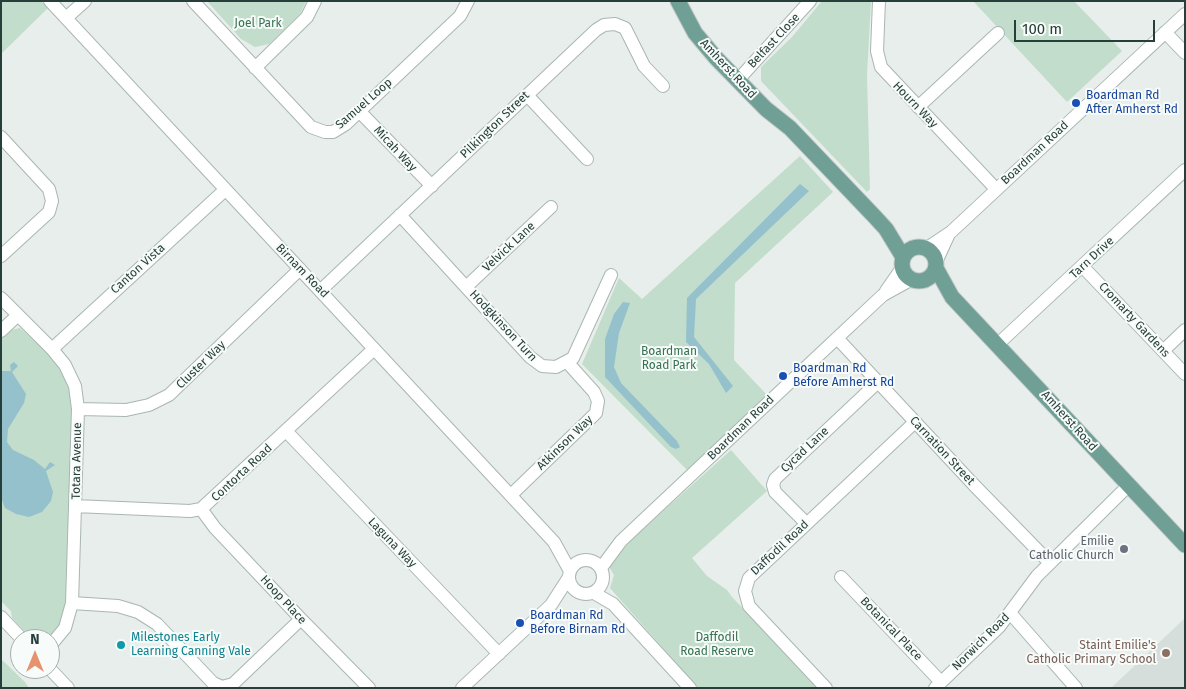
<!DOCTYPE html>
<style>
body{margin:0}
#map{position:relative;width:1186px;height:689px;overflow:hidden;background:#e7eeeb;font-family:"Fira Sans",sans-serif}
canvas{display:block}
.frame{position:absolute;inset:0;border:2px solid #273f3a;pointer-events:none}
.north{position:absolute;left:10px;top:629px;width:50px;height:50px;box-sizing:border-box;background:#f7fbf9;border:1px solid #a4b0ad;border-radius:50%;rotate:0deg;font-size:14px;font-weight:700;line-height:20px;text-align:center;color:#273f3a}
.north::after{content:'';display:block;margin:auto;width:18px;height:22px;background:#e5936e;clip-path:polygon(50% 0,100% 100%,50% 72%,0 100%)}
.scale{position:absolute;left:1014px;top:20px;width:141px;height:22px;box-sizing:border-box;border:2px solid #273f3a;border-top:0;padding-left:6px;font-size:15px;line-height:18px;white-space:nowrap;color:#273f3a;-webkit-text-stroke:4px #f7fbf9;paint-order:stroke}
</style>
<div id="map">
<canvas width="1186" height="689"></canvas>
<div class="frame"></div>
<div class="north">N</div>
<div class="scale">100 m</div>
</div>
<script>
const ctx = document.querySelector('canvas').getContext('2d');
ctx.lineJoin = 'round';
function paint(path, color) {
  ctx.fillStyle = color;
  ctx.fill(path, 'evenodd');
}
function shape(rows) {
  const path = new Path2D();
  for (const r of rows) {
    if (r.length === 3) {
      path.moveTo(r[0] + r[2], r[1]);
      path.arc(r[0], r[1], r[2], 0, 2 * Math.PI);
      continue;
    }
    path.moveTo(r[0], r[1]);
    for (let i = 2; i < r.length; i += 2) path.lineTo(r[i], r[i + 1]);
  }
  return path;
}
function stroke(path, color, width, dash) {
  ctx.strokeStyle = color;
  ctx.lineWidth = width;
  ctx.lineCap = dash ? 'butt' : 'round';
  ctx.setLineDash(dash || []);
  ctx.stroke(path);
}
function label(font, color, halo, rows, align = 'center') {
  ctx.font = font + ' "Fira Sans",sans-serif';
  ctx.lineWidth = 4;
  ctx.setLineDash([]);
  ctx.textBaseline = 'middle';
  ctx.strokeStyle = halo;
  ctx.fillStyle = color;
  for (const [text, x, y, turn = 0] of rows) {
    ctx.save();
    ctx.translate(x, y);
    ctx.rotate((+turn || 0) * Math.PI / 180);
    ctx.textAlign = isNaN(turn) ? turn : align;
    if (halo) ctx.strokeText(text, 0, 0);
    ctx.fillText(text, 0, 0);
    ctx.restore();
  }
}
const built = shape([
 [1185,618,1185,688,1111,688]
]);
const green = shape([
 [1,1,41,1,48,8,1,54],
 [207,1,306,1,306,2,300,14,269,44,255,47,241,39],
 [822,1,871,1,867,75,870,189,867,192,761,81,761,67,792,37],
 [973,1,1074,1,1122,51,1067,102],
 [800,156,833,192,735,283,734,360,768,396,688,471,582,364,619,278,642,299],
 [20,328,60,363,73,396,67,599,61,624,49,639,30,637,12,618,11,611,1,601,1,338,11,330],
 [731,450,767,491,692,558,707,576,727,590,732,597,819,688,698,688,610,588,614,575,609,567,620,553,633,538],
 [1,659,25,682,29,688,1,688]
]);
const water = shape([
 [800,184,809,191,696,299,694,337,733,386,726,393,709,364,686,342,687,298],
 [623,302,630,303,619,333,614,367,621,383,677,441,680,447,676,449,671,447,605,377,605,339,614,314],
 [14,362,18,366,12,372,26,394,24,403,8,429,7,442,13,450,34,460,45,469,50,462,55,465,46,471,53,492,51,501,42,512,29,517,16,514,5,508,1,497,1,371,11,371,10,365]
]);
const minor = shape([
 [50,1,554,542,570,571],
 [193,1,311,127,325,132,333,132,346,124,460,16,468,1],
 [879,1,877,51,881,67,996,189],
 [66,18,85,1],
 [1165,32,1185,53],
 [255,68,307,17,315,1],
 [737,81,810,1],
 [527,95,587,159],
 [918,107,998,33],
 [359,111,432,186],
 [1,137,49,189,52,201,49,212,1,256],
 [400,215,530,357,542,366,556,367,573,358,611,275],
 [927,248,951,232,1185,14],
 [936,262,948,236],
 [1083,267,1185,374],
 [466,287,551,207],
 [321,290,596,30,604,25,615,24,625,28,644,66,663,86],
 [886,291,902,268],
 [1,298,52,349,65,365,75,386,78,409,72,603,65,628,50,646],
 [1,331,18,315],
 [837,338,973,484,1050,563],
 [998,344,1185,170],
 [52,349,225,190],
 [1163,351,1185,330],
 [78,409,126,410,149,405,169,395,300,269],
 [286,431,499,654],
 [511,495,596,413,598,401,594,392,568,363],
 [75,506,190,511,201,509,374,349],
 [201,509,215,528,301,619,369,688],
 [806,523,775,492,773,485,775,479,878,382],
 [586,577,17],
 [601,568,621,541,837,338,883,295,912,279],
 [841,577,941,682],
 [594,593,613,604,690,688],
 [72,603,118,606,138,612,157,624,213,683,222,687,233,684,301,619],
 [1011,614,1076,688],
 [1,617,22,639],
 [50,669,68,688],
 [462,688,551,605,569,577],
 [826,688,749,606,745,591,749,578,915,422],
 [935,688,999,627,1037,576,1128,486]
]);
const major = shape([
 [678,1,695,33,716,58,766,109,790,128,875,217,886,229,903,257],
 [919,264,17],
 [936,268,952,297,1185,545]
]);
const markers = [
 [1076,103,5,"#1a4fb4"],
 [783,376,5,"#1a4fb4"],
 [1124,549,5,"#6b7280"],
 [520,623,5,"#1a4fb4"],
 [121,645,5,"#0f9aa8"],
 [1166,653,5,"#8d6e63"]
];
const parkNames = [
 ["Joel Park",258,24],
 ["Boardman",669,352],
 ["Road Park",669,366],
 ["Daffodil",717,638],
 ["Road Reserve",717,652]
];
const streetNames = [
 ["Belfast Close",774,41,-47],
 ["Amherst Road",728,69,47],
 ["Samuel Loop",364,104,-41],
 ["Hourn Way",915,105,46],
 ["Pilkington Street",495,125,-44],
 ["Micah Way",395,149,47],
 ["Boardman Road",1035,153,-43],
 ["Velvick Lane",509,247,-43],
 ["Tarn Drive",1092,258,-43],
 ["Canton Vista",138,269,-42],
 ["Birnam Road",302,271,46],
 ["Cromarty Gardens",1134,320,47],
 ["Hodgkinson Turn",503,326,47],
 ["Cluster Way",201,365,-44],
 ["Amherst Road",1069,421,48],
 ["Boardman Road",741,428,-44],
 ["Atkinson Way",565,443,-44],
 ["Cycad Lane",805,450,-43],
 ["Carnation Street",942,451,47],
 ["Totara Avenue",77,461,-89],
 ["Contorta Road",242,473,-43],
 ["Laguna Way",392,543,46],
 ["Daffodil Road",780,548,-43],
 ["Hoop Place",283,600,47],
 ["Botanical Place",891,629,46],
 ["Norwich Road",981,642,-45]
];
const transitNames = [
 ["Boardman Rd",1086,96],
 ["After Amherst Rd",1086,110],
 ["Boardman Rd",793,369],
 ["Before Amherst Rd",793,383],
 ["Boardman Rd",530,616],
 ["Before Birnam Rd",530,630]
];
const worshipNames = [
 ["Emilie",1114,542],
 ["Catholic Church",1114,556]
];
const cultureNames = [
 ["Milestones Early",131,638],
 ["Learning Canning Vale",131,652]
];
const educationNames = [
 ["Staint Emilie's",1156,646],
 ["Catholic Primary School",1156,660]
];
paint(built, '#d5deda');
paint(green, '#c2ddcb');
paint(water, '#95c1cd');
stroke(minor, '#aab6b2', 14);
stroke(major, '#c3c9c8', 17);
stroke(minor, '#fff', 12);
stroke(major, '#709f96', 15);
for (const [x, y, r, color] of markers) {
  const dot = new Path2D();
  dot.arc(x, y, r, 0, 2 * Math.PI);
  ctx.fillStyle = color;
  ctx.fill(dot);
  stroke(dot, '#f7fbf9', 2);
}
label('12px', '#357250', '#f7fbf9', parkNames);
label('12px', '#273f3a', '#f7fbf9', streetNames);
label('12px', '#164399', '#f7fbf9', transitNames, 'left');
label('12px', '#5b616d', '#f7fbf9', worshipNames, 'right');
label('12px', '#0d838f', '#f7fbf9', cultureNames, 'left');
label('12px', '#785e54', '#f7fbf9', educationNames, 'right');
</script>
